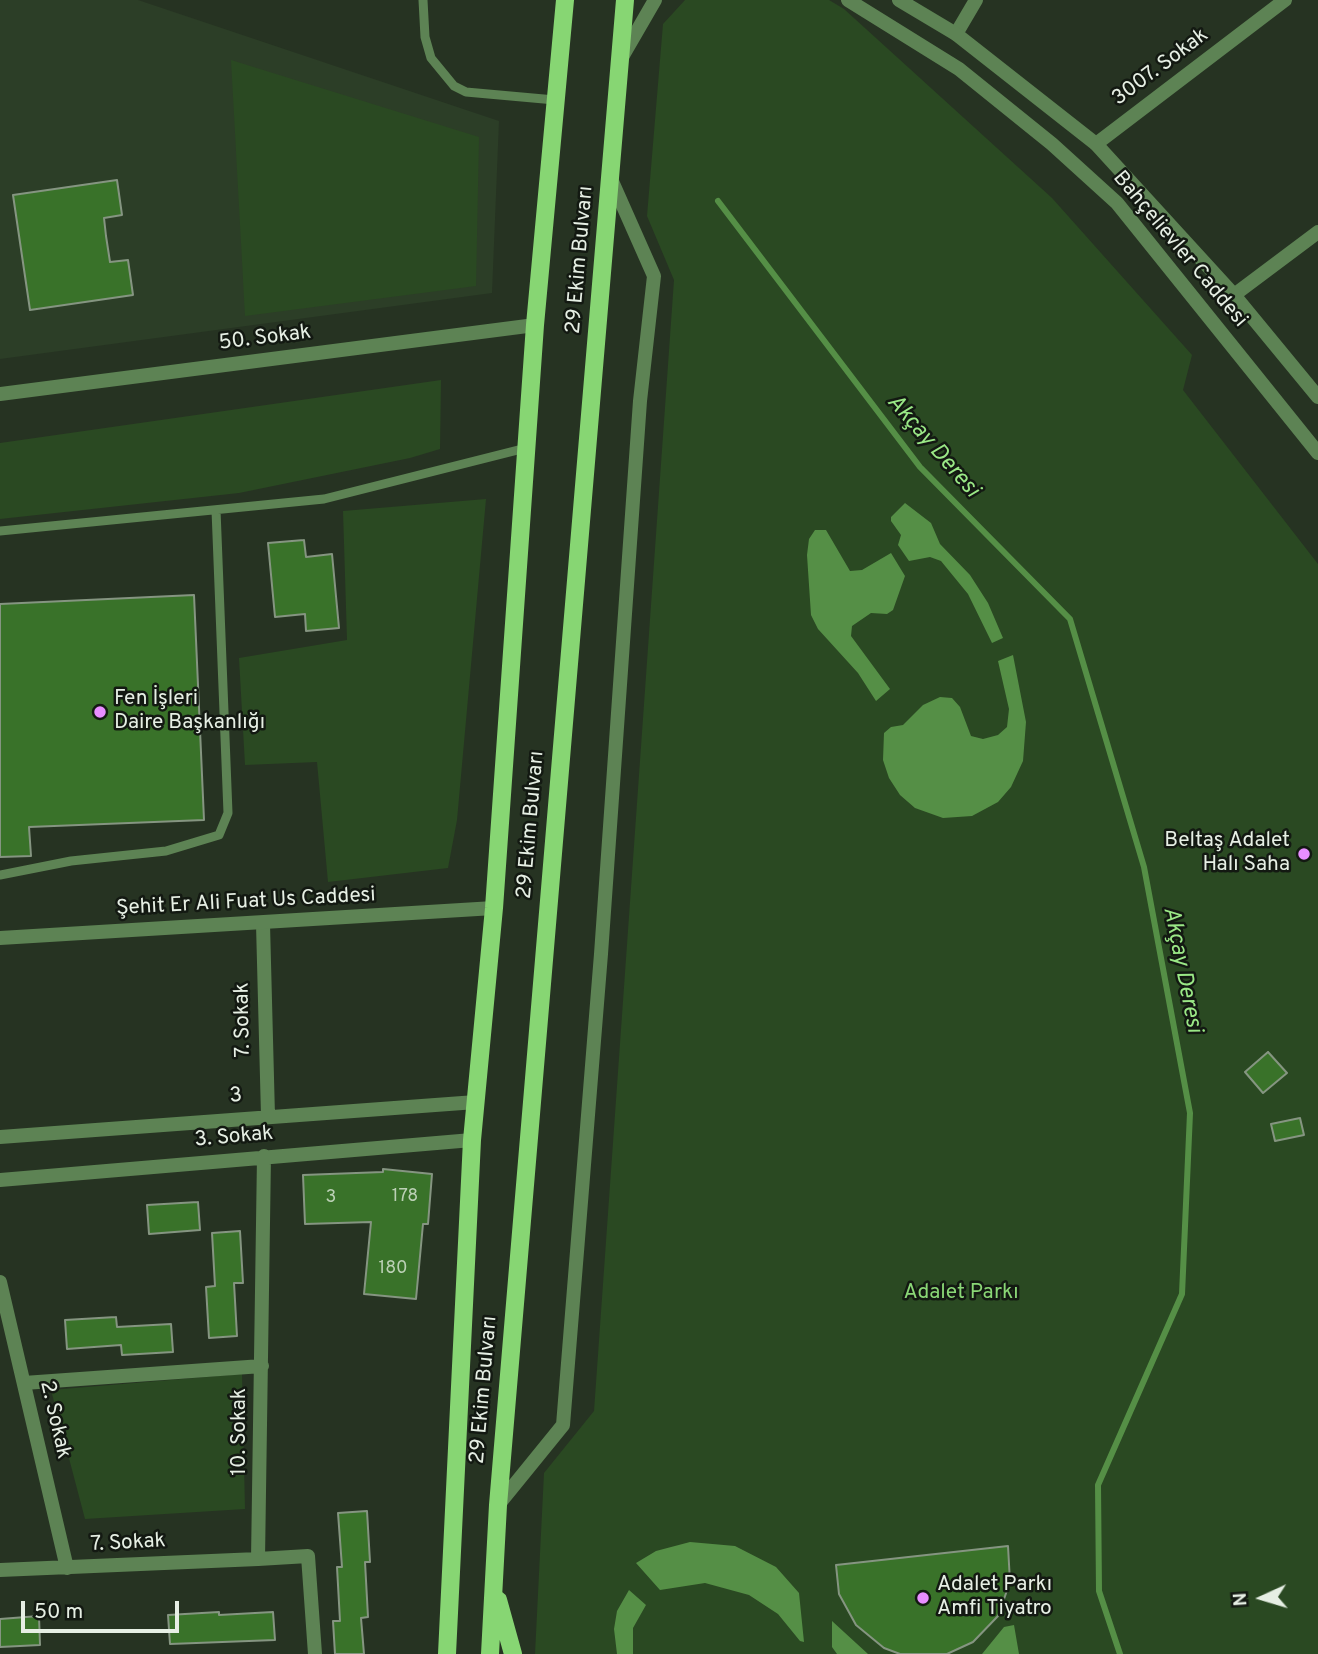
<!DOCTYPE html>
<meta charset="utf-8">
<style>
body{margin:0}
#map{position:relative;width:1318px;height:1654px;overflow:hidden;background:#263322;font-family:Overpass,sans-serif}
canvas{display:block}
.north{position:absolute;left:1227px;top:1563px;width:70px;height:70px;-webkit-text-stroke:5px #131912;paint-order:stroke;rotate:266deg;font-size:19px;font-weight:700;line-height:28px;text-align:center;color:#e6efe4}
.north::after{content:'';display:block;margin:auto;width:24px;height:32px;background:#e6efe4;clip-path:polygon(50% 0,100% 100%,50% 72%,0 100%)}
.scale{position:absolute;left:21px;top:1601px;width:158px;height:32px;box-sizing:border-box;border:4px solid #e6efe4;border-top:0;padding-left:9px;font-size:21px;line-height:24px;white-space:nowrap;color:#e6efe4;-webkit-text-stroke:5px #131912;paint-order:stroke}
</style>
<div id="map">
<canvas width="1318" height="1654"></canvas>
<div class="north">N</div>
<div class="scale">50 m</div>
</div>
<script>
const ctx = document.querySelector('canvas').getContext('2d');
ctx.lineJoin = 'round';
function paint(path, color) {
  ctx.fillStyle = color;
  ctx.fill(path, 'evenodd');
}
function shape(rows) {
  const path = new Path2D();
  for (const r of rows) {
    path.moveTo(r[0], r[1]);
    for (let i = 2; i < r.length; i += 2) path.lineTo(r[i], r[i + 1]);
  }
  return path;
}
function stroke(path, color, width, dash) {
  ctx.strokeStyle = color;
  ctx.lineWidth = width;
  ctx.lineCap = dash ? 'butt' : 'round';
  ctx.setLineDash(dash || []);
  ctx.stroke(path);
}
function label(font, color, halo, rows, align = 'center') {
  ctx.font = font + ' Overpass,sans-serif';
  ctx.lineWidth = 5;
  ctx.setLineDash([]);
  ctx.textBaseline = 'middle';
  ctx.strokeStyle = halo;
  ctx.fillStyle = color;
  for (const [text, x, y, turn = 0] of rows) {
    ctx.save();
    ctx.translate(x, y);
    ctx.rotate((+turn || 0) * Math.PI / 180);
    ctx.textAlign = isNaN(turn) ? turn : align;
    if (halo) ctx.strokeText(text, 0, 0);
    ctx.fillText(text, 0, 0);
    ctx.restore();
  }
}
const built = shape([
 [0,0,138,0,499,121,492,293,0,359]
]);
const green = shape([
 [685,0,829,0,844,9,1052,198,1192,355,1183,390,1318,564,1318,1654,535,1654,544,1473,594,1411,674,280,647,216,663,24],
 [231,60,479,137,476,286,245,316],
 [441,380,440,449,410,458,239,493,0,519,0,443],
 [486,499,457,820,448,868,328,882,317,762,245,765,239,658,347,640,343,511],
 [242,1374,245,1509,85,1519,51,1390]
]);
const water = shape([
 [905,503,931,523,940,544,970,575,988,603,1003,638,992,643,968,594,941,561,930,557,909,561,898,545,901,535,891,521,891,517],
 [815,530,826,530,850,571,862,570,891,553,905,576,893,610,887,614,871,613,852,626,851,636,890,689,876,701,858,673,818,629,811,615,807,555,809,539],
 [1013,655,1026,722,1023,761,1011,787,998,802,972,816,943,818,915,808,900,795,889,778,883,760,884,733,891,727,903,725,923,705,940,697,952,698,960,707,971,736,983,739,998,735,1007,727,1009,709,998,661],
 [690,1542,735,1546,776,1567,799,1593,804,1642,800,1641,778,1614,749,1595,705,1583,660,1590,636,1563,656,1551],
 [629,1590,646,1605,633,1628,633,1654,617,1654,614,1629,617,1611],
 [832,1621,868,1654,837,1654,832,1647],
 [1014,1625,1019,1654,982,1654,1004,1627]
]);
const stream = shape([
 [718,201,920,467,1070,619,1144,867,1190,1113,1182,1294,1098,1485,1099,1591,1120,1654]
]);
const building = shape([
 [117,180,122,215,104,218,106,236,110,262,128,260,133,295,30,310,13,195,117,180],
 [304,540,306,557,332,554,339,628,306,631,305,614,275,617,268,543,304,540],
 [194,595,204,820,29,827,31,856,0,857,0,604,194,595],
 [1268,1052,1287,1073,1263,1093,1245,1072,1268,1052],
 [1300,1118,1304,1135,1275,1141,1271,1124,1300,1118],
 [383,1169,432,1174,428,1224,423,1224,416,1299,364,1294,371,1222,305,1224,303,1175,383,1172,383,1169],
 [198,1202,200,1230,149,1234,147,1205,198,1202],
 [240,1231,243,1283,234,1283,237,1336,209,1338,206,1287,215,1286,212,1233,240,1231],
 [116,1317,117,1327,171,1324,173,1352,122,1355,121,1345,67,1349,65,1320,116,1317],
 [367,1511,370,1562,365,1562,368,1617,361,1618,364,1654,335,1654,333,1621,340,1621,337,1567,342,1567,338,1513,367,1511],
 [1008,1546,1010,1582,998,1616,973,1642,947,1654,900,1654,884,1648,856,1625,839,1594,836,1565,1008,1546],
 [219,1612,219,1615,273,1612,275,1640,170,1644,168,1615,219,1612],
 [39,1616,40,1645,0,1647,0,1619,39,1616]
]);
const service = shape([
 [423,0,425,37,431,58,454,86,466,92,555,100],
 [0,531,324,499,526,448],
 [0,875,71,861,166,851,219,835,228,813,216,510]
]);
const minor = shape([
 [956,34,976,0],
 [1096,144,1285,0],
 [1234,295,1318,232],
 [0,394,535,325],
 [263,924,268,1116],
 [0,1137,476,1102],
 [264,1156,258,1559,308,1556,315,1654],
 [0,1180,472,1140],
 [0,1282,67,1568],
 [24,1383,262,1366],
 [498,1505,563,1425,601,954,640,401,654,276,611,179],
 [0,1570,258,1559]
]);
const tertiary = shape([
 [848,0,959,69,1052,144,1117,203,1318,453],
 [899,0,956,34,1096,144,1234,295,1318,397],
 [622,57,655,0],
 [0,938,494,908]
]);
const primary = shape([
 [498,1600,513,1654],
 [447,1654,472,1140,494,908,535,325,565,0],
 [490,1654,498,1505,625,0]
]);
const markers = [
 [100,712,7,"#e88eff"],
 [1304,854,7,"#e88eff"],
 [923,1598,7,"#e88eff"]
];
const numberNames = [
 ["178",405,1197],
 ["3",331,1198],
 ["180",393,1269]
];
const streetNames = [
 ["3007. Sokak",1161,68,-37],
 ["Bahçelievler Caddesi",1179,250,50],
 ["29 Ekim Bulvarı",581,260,-85],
 ["50. Sokak",265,339,-7],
 ["29 Ekim Bulvarı",532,825,-85],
 ["Şehit Er Ali Fuat Us Caddesi",246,903,-3],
 ["7. Sokak",244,1020,-91],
 ["3",236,1097,-5],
 ["3. Sokak",234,1138,-5],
 ["29 Ekim Bulvarı",485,1390,-85],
 ["2. Sokak",54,1420,77],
 ["10. Sokak",241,1432,-90],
 ["7. Sokak",128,1544,-3]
];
const poiNames = [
 ["Fen İşleri",114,700],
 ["Daire Başkanlığı",114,724],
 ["Beltaş Adalet",1290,842,"right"],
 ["Halı Saha",1290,866,"right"],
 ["Adalet Parkı",937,1586],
 ["Amfi Tiyatro",937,1610]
];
const parkNames = [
 ["Adalet Parkı",961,1294]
];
const waterNames = [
 ["Akçay Deresi",932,447,49],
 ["Akçay Deresi",1181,970,79]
];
paint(built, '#2c3e27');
paint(green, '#2a4922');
paint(water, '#558f46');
stroke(stream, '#558f46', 6);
paint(building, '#397229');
stroke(building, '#859581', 2);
stroke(service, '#5d8354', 9);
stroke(minor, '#5d8354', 14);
stroke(tertiary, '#5d8354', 14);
stroke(primary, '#87d673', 18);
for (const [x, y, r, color] of markers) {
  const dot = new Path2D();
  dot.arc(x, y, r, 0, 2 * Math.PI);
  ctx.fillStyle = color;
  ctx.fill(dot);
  stroke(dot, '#131912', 2.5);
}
label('18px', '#bbd0b5', null, numberNames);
label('21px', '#e6efe4', '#131912', streetNames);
label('21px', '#e6efe4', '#131912', poiNames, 'left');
label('21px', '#8ad776', '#131912', parkNames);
label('italic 23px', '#9ae886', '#131912', waterNames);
</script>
